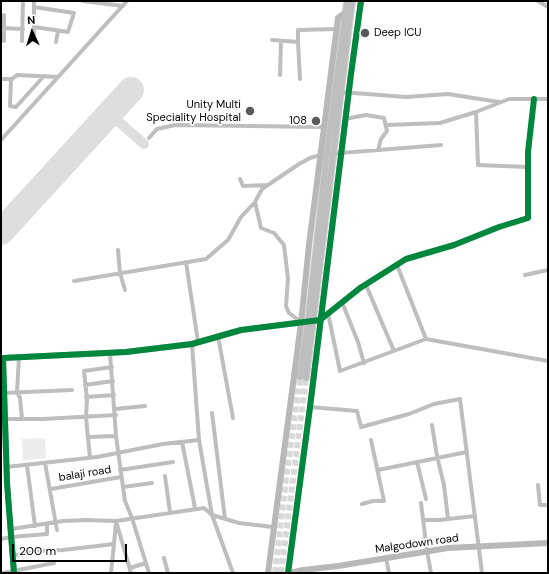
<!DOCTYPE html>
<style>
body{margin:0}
#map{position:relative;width:549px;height:574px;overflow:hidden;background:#fff;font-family:"DM Sans",sans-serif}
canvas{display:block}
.frame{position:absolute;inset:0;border:2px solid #000;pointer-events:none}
.north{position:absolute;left:12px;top:12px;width:40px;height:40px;-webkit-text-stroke:3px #fff;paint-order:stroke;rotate:356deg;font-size:11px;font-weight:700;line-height:16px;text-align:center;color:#000}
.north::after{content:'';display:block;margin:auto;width:14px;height:18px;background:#000;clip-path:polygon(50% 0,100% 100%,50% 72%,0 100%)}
.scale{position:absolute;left:12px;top:544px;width:115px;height:18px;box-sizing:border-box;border:2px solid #000;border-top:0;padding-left:5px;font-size:12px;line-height:14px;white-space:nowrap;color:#000;-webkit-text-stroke:3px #fff;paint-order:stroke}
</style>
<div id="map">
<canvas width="549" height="574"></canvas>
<div class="frame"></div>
<div class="north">N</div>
<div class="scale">200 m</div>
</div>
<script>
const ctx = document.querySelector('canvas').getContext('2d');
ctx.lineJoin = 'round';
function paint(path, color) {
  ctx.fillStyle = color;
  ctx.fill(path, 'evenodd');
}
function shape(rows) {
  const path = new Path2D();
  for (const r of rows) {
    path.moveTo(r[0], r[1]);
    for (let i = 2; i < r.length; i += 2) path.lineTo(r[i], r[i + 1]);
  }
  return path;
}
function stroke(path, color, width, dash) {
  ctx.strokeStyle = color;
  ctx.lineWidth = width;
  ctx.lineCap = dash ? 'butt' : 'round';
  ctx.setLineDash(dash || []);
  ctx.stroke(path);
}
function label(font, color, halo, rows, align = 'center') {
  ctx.font = font + ' "DM Sans",sans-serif';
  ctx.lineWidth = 3.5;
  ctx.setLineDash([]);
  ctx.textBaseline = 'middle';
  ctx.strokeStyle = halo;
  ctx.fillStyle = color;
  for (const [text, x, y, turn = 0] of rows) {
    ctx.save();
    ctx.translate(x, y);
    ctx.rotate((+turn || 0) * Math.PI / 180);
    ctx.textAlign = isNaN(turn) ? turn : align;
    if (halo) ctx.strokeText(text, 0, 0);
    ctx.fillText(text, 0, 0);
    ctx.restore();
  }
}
const green = shape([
 [45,438,46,458,23,460,22,439]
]);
const taxiway = shape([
 [110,114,144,144]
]);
const runway = shape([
 [1,232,131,90]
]);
const primaryTunnel = shape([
 [275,573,286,479,300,377],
 [281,573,306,378]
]);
const street = shape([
 [83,1,123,6],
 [538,1,548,7],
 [34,27,68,32,74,13,34,7],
 [1,28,23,29],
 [34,40,34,1],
 [272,40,298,42,298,30,337,29],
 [4,41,4,15],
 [22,41,23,1],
 [56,42,58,31],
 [298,42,300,79],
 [280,75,281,41],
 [1,79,12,79,17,75,58,77],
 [11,79,10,106,16,107,44,76],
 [341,92,406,97,448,94,499,102],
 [476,112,478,165,528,167],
 [345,119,366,115,384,118,387,131,381,139,378,150],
 [386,125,440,123,476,112,509,99,548,99],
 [149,138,157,129,175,125,324,127],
 [1,140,127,1],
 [240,179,243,186,268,185],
 [255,202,261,228,274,233,284,245,288,279,286,306,289,313,301,322],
 [118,250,120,273,125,290],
 [186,262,198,342],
 [397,265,426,339],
 [525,275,548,270],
 [74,281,206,259,228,240,241,217,255,202,262,189,299,164,310,158,320,155,341,153,441,145],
 [366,285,394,351],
 [360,288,406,259,454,245,499,227,528,218,528,152,534,99],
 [342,302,358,342,364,363],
 [328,313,340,371,426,339,548,361],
 [218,336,233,418],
 [192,344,199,440,212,515,239,523,273,527],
 [110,353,116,436,123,487,125,501,132,518,149,573],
 [19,357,17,392,20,398,22,419],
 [85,385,113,381],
 [4,393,72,390],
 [86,397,114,395],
 [310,407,357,411,361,427,409,414,434,404,460,399,482,573],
 [115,409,145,406],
 [212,413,225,519],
 [5,419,43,419,116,415],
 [432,425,437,456,444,485,448,519],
 [88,437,116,436],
 [182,442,195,508],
 [90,458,86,417,87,399,84,371,112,367],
 [417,462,426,499],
 [45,463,57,530],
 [27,465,35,526],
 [6,467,97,457,163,444,199,440],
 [120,470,173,462],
 [378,470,467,452],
 [165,476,170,512],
 [538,485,540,505,548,505],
 [123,487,152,483],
 [51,489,121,477],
 [421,503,427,551,431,573],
 [362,504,373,501,384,501,371,440],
 [424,520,439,520,475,516],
 [116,521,131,573],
 [11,529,63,521,86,520,116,521,204,508,212,515,233,573],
 [1,539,11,537,47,534,47,524],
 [114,544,116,523],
 [13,556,38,551,63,550,114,544,111,573],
 [164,558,168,573],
 [386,558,389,573],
 [130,568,146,563],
 [3,573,54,563]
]);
const secondary = shape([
 [14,573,7,483,3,358,126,352,192,344,241,330,313,321,320,320,360,288],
 [268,573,301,323,309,245,338,18,346,12],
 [288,573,310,407,351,74,361,1],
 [290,573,303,570,338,566,448,548,548,543]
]);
const primary = shape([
 [300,377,308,322,326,161,347,1],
 [306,378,352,1]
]);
const cycleway = shape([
 [14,573,7,483,3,358,126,352,192,344,241,330,320,320,360,288,406,259,454,245,499,227,528,218,528,152,534,99],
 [288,573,310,407,351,74,361,1]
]);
const markers = [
 [365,33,5,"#595959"],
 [250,111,5,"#595959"],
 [316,121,5,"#595959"]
];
const poiNames = [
 ["Deep ICU",374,33,"left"],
 ["Unity Multi",241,105],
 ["Speciality Hospital",241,118],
 ["108",307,121]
];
const streetNames = [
 ["balaji road",85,474,-9],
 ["Malgodown road",417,544,-8]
];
paint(green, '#ececec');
stroke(taxiway, '#dedede', 10);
stroke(runway, '#dedede', 26);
stroke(primaryTunnel, '#d9d9d9', 6, [6, 3]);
stroke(primary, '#dbdbdb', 8);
stroke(street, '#bebebe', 4);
stroke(secondary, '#b8b8b8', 6);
stroke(primary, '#bebebe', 6);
stroke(cycleway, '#00873e', 6);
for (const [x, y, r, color] of markers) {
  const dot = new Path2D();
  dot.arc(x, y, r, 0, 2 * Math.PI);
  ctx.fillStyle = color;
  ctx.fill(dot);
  stroke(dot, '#fff', 1.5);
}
label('11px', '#000', '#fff', poiNames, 'right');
label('11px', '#000', '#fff', streetNames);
</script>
